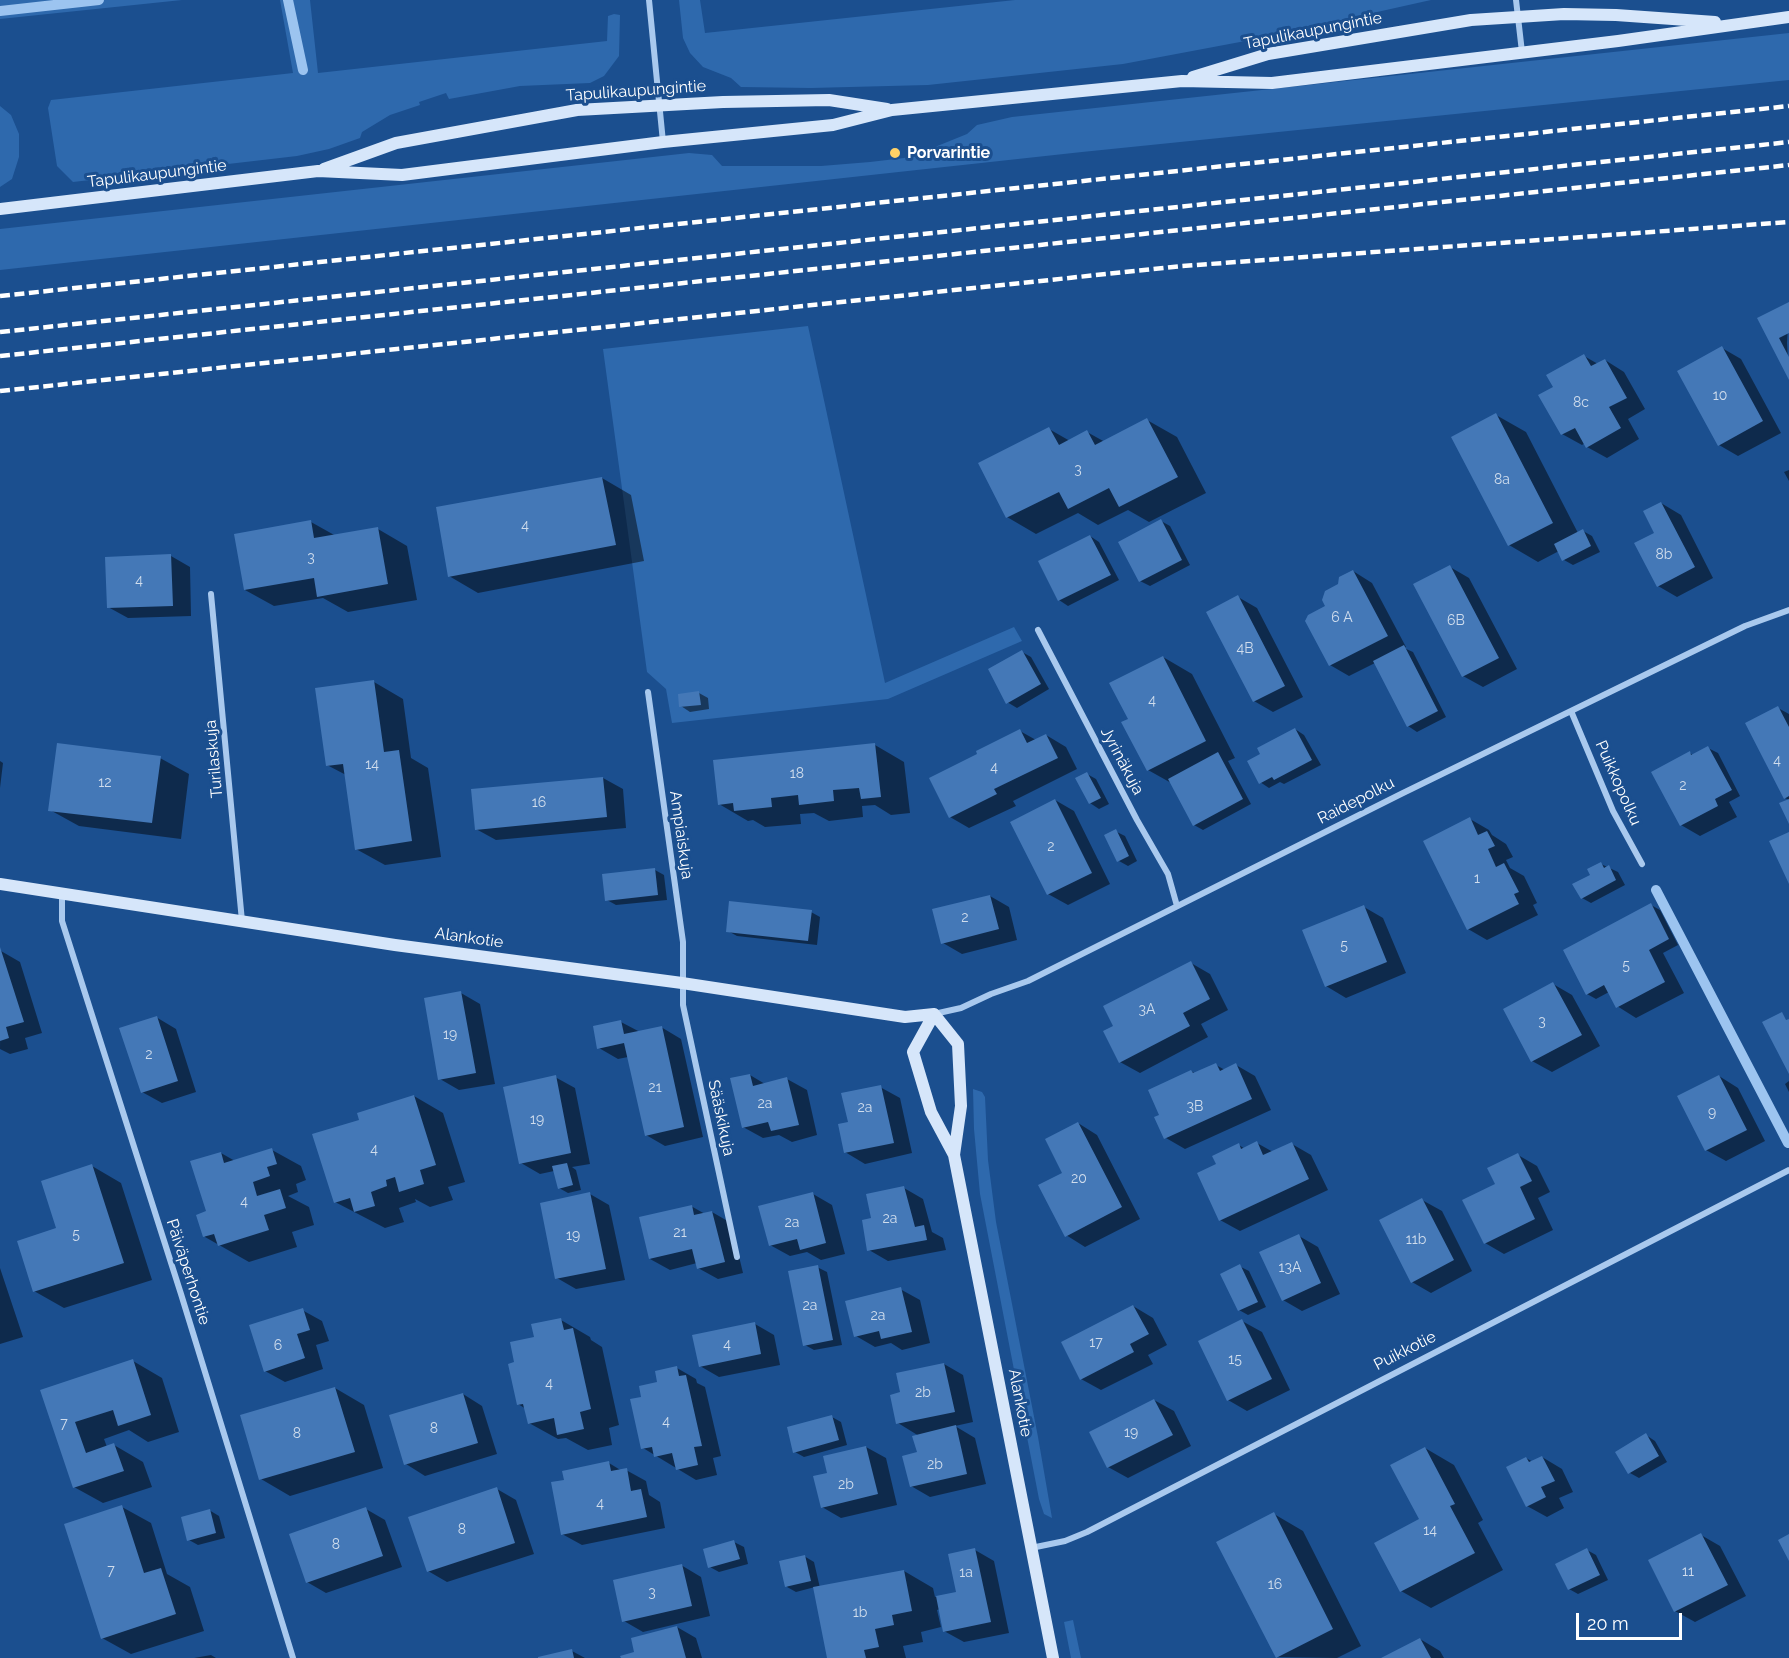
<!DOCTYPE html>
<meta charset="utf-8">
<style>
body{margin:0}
#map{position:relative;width:1789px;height:1658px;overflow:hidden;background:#1b4f8f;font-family:Raleway,sans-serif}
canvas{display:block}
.scale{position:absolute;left:1576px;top:1613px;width:106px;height:27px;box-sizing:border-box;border:3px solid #fff;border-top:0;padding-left:8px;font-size:18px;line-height:21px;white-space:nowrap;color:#fff;-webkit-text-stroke:4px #1b4f8f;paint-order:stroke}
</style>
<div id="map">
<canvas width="1789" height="1658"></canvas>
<div class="scale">20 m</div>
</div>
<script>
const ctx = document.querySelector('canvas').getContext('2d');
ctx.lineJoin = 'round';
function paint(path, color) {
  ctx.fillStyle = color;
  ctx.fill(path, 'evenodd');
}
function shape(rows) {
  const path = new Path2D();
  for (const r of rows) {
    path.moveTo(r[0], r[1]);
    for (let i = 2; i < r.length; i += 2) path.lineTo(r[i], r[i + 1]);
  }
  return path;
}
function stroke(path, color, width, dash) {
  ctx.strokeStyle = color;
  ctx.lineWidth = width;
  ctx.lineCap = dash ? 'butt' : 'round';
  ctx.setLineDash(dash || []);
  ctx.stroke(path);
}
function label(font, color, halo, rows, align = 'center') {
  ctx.font = font + ' Raleway,sans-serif';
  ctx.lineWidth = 6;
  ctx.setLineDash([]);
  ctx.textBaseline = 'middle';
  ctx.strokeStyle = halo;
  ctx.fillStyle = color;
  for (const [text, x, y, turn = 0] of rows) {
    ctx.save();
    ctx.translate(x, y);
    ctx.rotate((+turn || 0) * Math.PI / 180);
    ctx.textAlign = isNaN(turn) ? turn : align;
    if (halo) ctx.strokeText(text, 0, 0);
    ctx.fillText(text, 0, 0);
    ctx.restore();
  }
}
const green = shape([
 [0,0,182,0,0,19],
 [280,0,310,0,318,73,607,41,608,16,614,14,620,15,619,56,604,76,590,83,520,86,449,99,446,93,419,102,420,105,390,115,362,132,360,138,329,149,297,156,73,182,57,166,48,108,51,100,293,73],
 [679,0,700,0,705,33,1015,0,1431,0,1256,39,1123,64,928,85,811,88,741,87,731,78,703,67,690,53,683,38],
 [1789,33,1789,80,1082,152,0,270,0,229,689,153,712,155,722,166,821,166,870,162,904,158,920,153,967,134,977,125,1012,117],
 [0,106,11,115,19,134,19,157,12,179,0,187],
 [808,326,885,683,1014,627,1022,641,888,699,672,723,666,689,647,672,603,349],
 [973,1089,982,1092,985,1097,988,1160,996,1222,1038,1437,1052,1518,1044,1514,1039,1499,980,1194,974,1129],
 [1073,1620,1081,1658,1071,1658,1064,1622]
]);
const shadow = shape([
 [1789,304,1787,343,1789,376,1759,319],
 [1722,348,1741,359,1781,433,1738,456,1719,445],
 [1584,356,1598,364,1605,360,1624,372,1645,409,1628,419,1639,439,1607,458,1587,447,1585,443,1582,445,1562,434,1555,387],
 [1496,415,1526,432,1578,533,1583,531,1592,536,1600,552,1573,565,1564,560,1559,551,1538,562,1509,545],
 [1147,420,1177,437,1206,493,1149,522,1128,510,1098,525,1078,513,1036,534,1007,517,1049,429,1070,441,1087,432,1105,442],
 [1789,470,1789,481,1784,472],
 [602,478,631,495,644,561,478,593,449,576],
 [1661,503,1681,515,1713,578,1677,597,1658,586],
 [1161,521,1170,526,1190,565,1150,586,1140,581],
 [311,522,336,536,378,529,407,546,417,600,348,612,323,598,274,606,245,590],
 [1090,536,1099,542,1119,580,1068,606,1059,600],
 [171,556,190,567,191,616,128,618,108,607],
 [1450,567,1469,578,1517,669,1483,687,1463,676],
 [1353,571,1372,583,1406,647,1404,648,1413,652,1446,717,1417,732,1408,726,1375,663,1349,676,1330,665,1327,606,1340,585],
 [1238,597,1257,608,1303,697,1273,712,1254,701],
 [1022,652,1031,657,1049,689,1017,708,1007,702],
 [1163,657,1192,674,1235,758,1228,761,1251,804,1203,830,1194,825,1173,784,1148,770,1130,719],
 [374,682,403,699,411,758,428,768,441,857,385,865,356,849,346,775,327,765],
 [699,693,708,698,709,709,690,712,681,706],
 [1778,708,1789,714,1789,800,1785,798],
 [1295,729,1304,735,1321,765,1284,784,1280,782,1269,788,1260,782,1263,754],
 [1020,731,1036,740,1046,735,1066,747,1077,769,1013,801,1016,806,969,828,950,817,979,754],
 [875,745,904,762,910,813,891,815,875,805,862,806,863,817,829,821,814,813,800,814,801,824,765,827,753,820,748,821,719,804],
 [1708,748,1718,753,1740,796,1729,802,1737,817,1700,836,1681,825,1690,753,1694,756],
 [160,758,189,774,181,839,79,826,50,810],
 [0,761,3,763,0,788],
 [1087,774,1096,779,1109,804,1099,809,1090,803],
 [603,778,623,789,626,828,496,840,476,829,472,791],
 [1055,800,1074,811,1110,884,1068,905,1048,894],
 [1470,819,1489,830,1492,835,1506,844,1513,857,1506,860,1510,868,1524,876,1537,903,1533,905,1538,915,1487,940,1468,929],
 [1115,831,1125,836,1137,861,1128,866,1119,861],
 [1601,864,1618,872,1625,885,1591,903,1582,898,1592,875],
 [655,870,664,875,667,900,616,905,607,900],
 [990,896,1009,907,1017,940,962,954,943,943],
 [1651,905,1660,910,1678,945,1663,953,1684,993,1636,1018,1617,1006,1609,992,1596,999,1587,994],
 [1364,907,1383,918,1406,973,1346,998,1326,986],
 [811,912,820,917,817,945,737,936,728,931],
 [1,951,20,962,42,1033,25,1038,28,1049,10,1054,0,1049],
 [1191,963,1210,974,1228,1010,1201,1024,1208,1037,1140,1073,1120,1062,1115,1027],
 [1553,984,1572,995,1600,1046,1552,1072,1532,1061],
 [461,993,480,1004,495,1084,459,1090,440,1079],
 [156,1017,176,1029,196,1092,162,1103,142,1092],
 [621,1022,640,1032,661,1027,681,1039,703,1137,665,1146,646,1135,628,1057,618,1059,599,1048],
 [1216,1065,1225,1070,1236,1065,1255,1076,1271,1110,1185,1149,1166,1138,1161,1116,1191,1071,1196,1074],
 [750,1075,765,1084,787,1079,807,1090,817,1135,792,1142,779,1135,763,1138,743,1127],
 [1719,1076,1738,1088,1765,1141,1726,1161,1706,1150],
 [555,1077,575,1088,590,1164,572,1167,576,1170,581,1190,568,1193,559,1188,554,1171,540,1174,521,1163],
 [1789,1081,1789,1092,1785,1084],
 [880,1087,900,1098,912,1153,865,1164,845,1152,849,1123],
 [414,1096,443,1113,465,1182,448,1187,453,1200,430,1207,415,1199,416,1202,399,1208,404,1222,385,1228,335,1202,361,1121],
 [1078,1123,1097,1135,1140,1219,1085,1247,1066,1235,1064,1173],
 [1257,1143,1273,1152,1292,1144,1311,1155,1328,1190,1240,1231,1220,1220,1218,1165,1239,1145,1245,1149],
 [272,1150,301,1166,306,1180,296,1184,298,1192,288,1196,309,1207,314,1225,292,1232,297,1247,249,1262,205,1237,208,1212,221,1153,235,1161],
 [1518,1155,1537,1166,1550,1192,1538,1198,1553,1230,1504,1254,1485,1243,1497,1184],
 [92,1166,121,1183,152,1280,64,1308,34,1291,58,1229],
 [904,1188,923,1199,932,1232,943,1238,946,1250,888,1261,869,1250],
 [590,1194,609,1205,625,1280,576,1289,557,1278],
 [813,1194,832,1205,845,1254,821,1260,807,1252,790,1256,770,1245],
 [1422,1200,1442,1211,1472,1271,1431,1293,1412,1282],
 [691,1206,705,1214,712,1212,731,1223,743,1273,718,1279,698,1268,697,1263,670,1270,650,1259],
 [1299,1236,1318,1247,1340,1294,1302,1311,1283,1300],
 [1239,1266,1249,1271,1266,1307,1248,1315,1239,1310],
 [817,1267,827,1272,842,1345,814,1350,805,1345],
 [0,1268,23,1337,0,1344],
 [900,1289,920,1300,930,1343,902,1350,891,1343,875,1347,856,1336],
 [1133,1306,1153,1318,1167,1345,1148,1355,1153,1364,1101,1390,1081,1379,1063,1343],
 [302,1310,322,1321,329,1341,316,1345,323,1369,285,1382,265,1371],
 [561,1320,590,1337,591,1340,602,1347,619,1425,609,1428,612,1445,588,1450,566,1438,558,1439,529,1423,526,1409,518,1404,516,1364,535,1338],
 [1242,1321,1262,1332,1290,1390,1247,1411,1228,1400],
 [755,1324,774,1335,780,1365,719,1377,700,1366],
 [133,1361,162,1378,179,1432,148,1442,129,1430,104,1439,107,1447,114,1445,143,1462,152,1487,103,1503,74,1487,42,1391],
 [944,1364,963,1375,973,1422,955,1426,975,1438,986,1484,930,1497,911,1486,918,1453,919,1436,898,1423,902,1393],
 [677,1368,696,1379,697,1383,705,1387,721,1456,713,1458,717,1475,696,1480,643,1448,643,1398],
 [335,1388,364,1405,383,1468,290,1496,261,1479],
 [463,1394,482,1406,497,1454,425,1476,406,1464],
 [1154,1400,1174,1411,1191,1446,1128,1478,1108,1467],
 [832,1417,841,1422,847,1445,804,1457,795,1452],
 [1646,1435,1655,1441,1667,1462,1639,1478,1630,1473],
 [866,1447,886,1458,897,1505,841,1518,822,1507,829,1474],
 [1425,1448,1454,1465,1483,1520,1478,1523,1503,1570,1431,1608,1401,1591,1376,1543,1421,1519],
 [1542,1457,1562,1469,1573,1492,1559,1498,1564,1508,1547,1517,1527,1506,1526,1458,1533,1462],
 [609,1463,622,1471,626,1470,646,1481,649,1495,660,1502,665,1528,582,1545,562,1534,566,1481],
 [497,1489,516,1500,534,1554,447,1582,428,1571],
 [122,1507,151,1523,167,1574,190,1587,204,1631,131,1654,102,1638],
 [366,1509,385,1520,402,1567,326,1593,307,1582],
 [209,1510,219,1516,225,1538,198,1545,189,1540],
 [1274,1514,1303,1531,1361,1646,1337,1658,1276,1657],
 [1701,1535,1720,1546,1746,1596,1695,1622,1675,1611],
 [734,1542,744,1547,748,1564,719,1572,710,1567],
 [975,1550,994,1561,1009,1633,964,1642,944,1631,940,1609,937,1610,941,1627,921,1632,923,1642,903,1646,906,1658,829,1658,815,1587,796,1592,787,1587,804,1556,814,1562,820,1588,904,1571,933,1588,935,1597,958,1593],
 [1587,1550,1596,1555,1608,1580,1578,1594,1569,1589],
 [681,1565,701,1577,710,1616,643,1632,624,1621],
 [677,1627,696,1638,702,1658,622,1658,636,1653],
 [1420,1639,1440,1651,1444,1658,1385,1658],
 [572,1651,585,1658,541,1658],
 [211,1655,216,1658,194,1658]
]);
const stream = shape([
 [288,0,303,70],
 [0,11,99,0],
 [1656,890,1788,1143]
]);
const building = shape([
 [1789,302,1789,333,1779,338,1789,357,1789,380,1757,318],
 [1722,346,1763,421,1718,446,1677,371],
 [1584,354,1591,366,1605,359,1627,398,1609,407,1621,428,1586,448,1575,428,1561,435,1538,395,1553,387,1546,375],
 [1496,413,1553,523,1508,546,1451,437],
 [1147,418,1178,477,1119,507,1109,488,1068,509,1059,492,1006,518,978,463,1049,427,1059,445,1087,430,1095,445],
 [602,477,616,545,448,577,436,507],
 [1661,502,1695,567,1657,587,1634,543,1654,533,1643,511],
 [1161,519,1182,560,1139,582,1118,542],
 [311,520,314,538,378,527,388,584,317,597,314,578,244,590,234,534],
 [1583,529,1591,546,1562,561,1554,544],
 [1090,535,1111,575,1058,601,1038,561],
 [171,554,173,606,107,608,105,557],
 [1450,565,1499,658,1462,677,1413,584],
 [1353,570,1388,636,1329,666,1305,621,1308,615,1325,606,1322,600,1325,591,1338,584,1339,577],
 [1238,595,1285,686,1253,702,1206,612],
 [1404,645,1438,711,1407,727,1373,661],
 [1022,650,1041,684,1006,704,988,669],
 [1163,656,1206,741,1147,771,1121,722,1128,719,1109,683],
 [374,680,384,752,399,750,412,841,355,850,343,764,326,766,315,688],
 [699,691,701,705,679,707,678,694],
 [1778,706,1789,727,1789,796,1784,799,1745,723],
 [1295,728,1312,760,1274,780,1272,777,1259,784,1247,761,1260,754,1257,748],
 [1020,729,1027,743,1046,734,1058,758,994,789,997,794,949,818,929,778,977,754,976,751],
 [57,743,161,756,152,823,48,811],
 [875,743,881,797,861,799,859,788,833,790,834,801,799,805,798,795,771,798,772,807,734,811,733,803,718,805,713,760],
 [1708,746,1732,790,1715,799,1718,806,1680,826,1651,772,1690,751,1691,755],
 [1218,752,1243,799,1193,826,1168,779],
 [1087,772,1101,798,1089,804,1075,778],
 [603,777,607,817,475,830,471,789],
 [1055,799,1092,873,1047,895,1010,822],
 [1789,799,1789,824,1779,803],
 [1470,817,1478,835,1487,831,1495,846,1488,849,1496,867,1504,863,1519,892,1514,894,1519,904,1467,930,1423,841],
 [1116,829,1129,856,1117,862,1104,835],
 [1789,832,1789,884,1769,841],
 [1601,862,1604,868,1609,865,1616,880,1581,899,1572,884,1590,875,1587,869],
 [655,868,658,895,605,901,602,874],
 [990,895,999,929,941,944,932,909],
 [729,901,812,910,808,941,726,932],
 [1651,903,1669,939,1649,950,1665,982,1616,1008,1604,985,1586,995,1563,950],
 [1364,905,1387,962,1325,987,1302,930],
 [0,947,24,1022,6,1027,9,1038,0,1041],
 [1191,961,1210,999,1183,1013,1190,1026,1119,1063,1103,1031,1113,1026,1103,1006],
 [1553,982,1582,1035,1531,1062,1503,1009],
 [461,991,476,1073,438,1080,424,998],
 [1782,1012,1786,1020,1789,1019,1789,1074,1762,1022],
 [157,1016,178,1081,141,1093,119,1028],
 [621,1020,624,1034,662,1026,684,1127,645,1136,624,1043,597,1049,593,1026],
 [1216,1063,1220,1071,1236,1063,1252,1099,1164,1139,1154,1117,1159,1115,1148,1090,1191,1070,1193,1073],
 [750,1074,753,1086,787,1077,799,1125,771,1131,768,1122,742,1128,730,1078],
 [556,1075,571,1153,519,1164,503,1087],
 [1719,1075,1747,1130,1705,1151,1677,1096],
 [881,1085,894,1143,844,1153,838,1124,848,1122,841,1093],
 [414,1095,436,1165,420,1170,424,1184,399,1192,395,1177,386,1180,387,1186,371,1192,375,1206,354,1212,350,1198,334,1203,312,1134,359,1120,357,1113],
 [1078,1122,1122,1207,1065,1237,1038,1185,1062,1173,1045,1139],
 [1257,1141,1263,1155,1292,1142,1309,1179,1219,1221,1197,1173,1216,1164,1212,1156,1239,1143,1241,1149],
 [272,1148,277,1164,267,1167,270,1176,253,1182,257,1196,280,1189,286,1208,264,1215,269,1230,218,1246,214,1234,203,1237,196,1215,206,1211,190,1161,221,1152,224,1163],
 [1518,1153,1532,1181,1520,1187,1535,1219,1484,1244,1462,1200,1495,1184,1487,1168],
 [567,1163,573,1185,558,1189,552,1166],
 [92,1164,124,1263,33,1292,17,1241,56,1228,41,1181],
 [904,1186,915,1227,924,1225,927,1240,867,1251,862,1220,871,1218,866,1194],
 [590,1192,606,1269,555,1279,540,1203],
 [813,1192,826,1243,800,1250,797,1239,769,1246,758,1206],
 [1422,1198,1454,1260,1411,1283,1379,1220],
 [692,1205,694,1215,712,1211,725,1262,697,1269,692,1249,649,1259,639,1217],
 [1299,1234,1321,1283,1282,1301,1259,1252],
 [1240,1264,1258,1302,1238,1311,1220,1274],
 [818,1265,833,1340,803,1346,788,1271],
 [901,1287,912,1332,881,1339,879,1331,854,1337,845,1301],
 [1133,1305,1149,1334,1130,1344,1134,1352,1080,1380,1061,1342],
 [303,1308,310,1330,297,1334,305,1358,264,1372,249,1325],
 [561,1318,564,1330,573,1328,591,1409,580,1412,584,1429,557,1435,554,1418,528,1424,523,1404,517,1405,508,1364,514,1362,510,1342,534,1337,531,1324],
 [1242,1319,1272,1379,1227,1401,1198,1341],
 [755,1322,761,1354,699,1367,692,1335],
 [133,1359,151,1415,118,1426,113,1410,75,1422,86,1453,114,1443,124,1471,73,1488,40,1390],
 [944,1363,955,1412,896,1424,890,1395,900,1392,896,1373],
 [677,1366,679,1376,686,1375,702,1446,694,1447,698,1465,676,1470,672,1453,654,1457,652,1447,641,1449,630,1399,641,1397,639,1386,657,1382,655,1371],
 [335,1387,355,1452,259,1480,240,1415],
 [463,1393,478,1443,404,1465,389,1415],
 [1154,1399,1173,1435,1107,1468,1089,1432],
 [832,1415,839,1440,793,1453,787,1427],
 [956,1425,967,1474,910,1487,902,1456,917,1452,912,1436],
 [1646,1433,1659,1456,1628,1474,1615,1452],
 [866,1446,878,1494,821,1508,813,1476,827,1473,823,1456],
 [1425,1447,1455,1504,1450,1506,1475,1553,1400,1592,1374,1543,1419,1519,1390,1465],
 [1542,1456,1555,1481,1541,1487,1546,1497,1526,1507,1506,1467,1526,1457,1529,1462],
 [609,1461,611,1471,627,1468,631,1491,641,1489,647,1517,561,1535,551,1482,564,1480,562,1471],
 [497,1487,515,1543,427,1572,408,1517],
 [122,1505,144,1573,161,1568,176,1614,101,1639,64,1524],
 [366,1507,383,1556,306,1583,289,1534],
 [210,1509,216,1533,187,1541,181,1517],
 [1274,1512,1333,1629,1276,1658,1216,1542],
 [1701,1533,1728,1585,1674,1612,1648,1560],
 [1789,1534,1789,1561,1778,1540],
 [734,1540,740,1559,708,1568,703,1549],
 [975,1548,991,1622,943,1632,936,1596,956,1592,948,1554],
 [1587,1548,1600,1575,1568,1590,1555,1564],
 [805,1555,811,1581,785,1587,779,1561],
 [682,1564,692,1606,622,1622,613,1580],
 [904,1570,912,1611,892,1615,894,1625,875,1629,879,1647,864,1650,866,1658,827,1658,813,1587],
 [677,1626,686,1658,621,1658,620,1656,634,1652,631,1638],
 [1420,1638,1431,1658,1381,1658],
 [572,1649,574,1658,538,1658,538,1657]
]);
const street = shape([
 [649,0,663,142],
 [1516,0,1522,52],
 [211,594,242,921],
 [1038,630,1137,820,1168,874,1177,906],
 [648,692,683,942,683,1005,737,1257],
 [1571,711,1613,811,1642,864],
 [62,894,62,921,181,1294,293,1658],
 [934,1014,961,1008,991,994,1028,981,1401,794,1745,626,1789,610],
 [1031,1548,1065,1541,1087,1532,1789,1170]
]);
const secondary = shape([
 [1193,77,1268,54,1471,20,1564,14,1616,15,1715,22],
 [324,169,396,143,577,110,723,102,829,100,887,109],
 [0,209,318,171,402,175,663,142,833,125,892,110,1182,81,1272,83,1618,41,1789,17],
 [0,884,395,945,682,983,905,1017,934,1014],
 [934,1014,913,1052,931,1112,954,1155,1053,1658],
 [934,1014,958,1044,961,1106,954,1155]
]);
const rail = shape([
 [0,296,1789,106],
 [0,332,1789,142],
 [0,356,1789,165],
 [0,391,1182,266,1789,222]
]);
const markers = [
 [895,153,6,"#ffd166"]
];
const numberNames = [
 ["10",1720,396],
 ["8c",1581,403],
 ["3",1078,470],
 ["8a",1502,480],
 ["4",525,526],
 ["8b",1664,555],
 ["3",311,558],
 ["4",139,581],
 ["6 A",1342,618],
 ["6B",1456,621],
 ["4B",1245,649],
 ["4",1152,701],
 ["4",1777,761],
 ["14",372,765],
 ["4",994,768],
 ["18",797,774],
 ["12",105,783],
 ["2",1683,786],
 ["16",539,803],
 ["2",1051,847],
 ["1",1477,879],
 ["2",965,918],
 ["5",1344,946],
 ["5",1626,966],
 ["3A",1147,1010],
 ["3",1542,1022],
 ["19",450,1035],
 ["2",149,1055],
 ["21",655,1088],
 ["2a",765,1104],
 ["3B",1195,1107],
 ["2a",865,1108],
 ["9",1712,1113],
 ["19",537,1120],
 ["4",374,1150],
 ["20",1079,1179],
 ["4",244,1202],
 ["2a",890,1219],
 ["2a",792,1223],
 ["21",680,1233],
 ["5",76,1235],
 ["19",573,1236],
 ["11b",1416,1240],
 ["13A",1290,1268],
 ["2a",810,1306],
 ["2a",878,1316],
 ["17",1096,1343],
 ["4",727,1345],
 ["6",278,1346],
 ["15",1235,1360],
 ["4",549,1384],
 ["2b",923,1393],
 ["4",666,1422],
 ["7",64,1424],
 ["8",434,1429],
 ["19",1131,1433],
 ["8",297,1434],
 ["2b",935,1465],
 ["2b",846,1485],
 ["4",600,1504],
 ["8",462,1530],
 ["14",1430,1531],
 ["8",336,1545],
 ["7",111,1571],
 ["11",1688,1572],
 ["1a",966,1573],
 ["16",1275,1585],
 ["3",652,1593],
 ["1b",860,1613]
];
const streetNames = [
 ["Tapulikaupungintie",1313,31,-11],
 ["Tapulikaupungintie",636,91,-4],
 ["Tapulikaupungintie",157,174,-7],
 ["Turilaskuja",214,759,-95],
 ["Jyrinäkuja",1122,761,62],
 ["Puikkopolku",1618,783,66],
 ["Raidepolku",1356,801,-27],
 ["Ampiaiskuja",681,835,82],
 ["Alankotie",469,938,8],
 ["Sääskikuja",721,1118,78],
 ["Päiväperhontie",188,1272,72],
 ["Puikkotie",1405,1351,-27],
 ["Alankotie",1020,1403,79]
];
const poiNames = [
 ["Porvarintie",907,153]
];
paint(green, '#2e69ad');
paint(shadow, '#0007');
stroke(stream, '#9cc4f0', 10);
paint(building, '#4478b7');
stroke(street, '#a9c9ee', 6);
stroke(secondary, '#d6e6fa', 12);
stroke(rail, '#fff', 4.5, [10, 4.5]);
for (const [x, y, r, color] of markers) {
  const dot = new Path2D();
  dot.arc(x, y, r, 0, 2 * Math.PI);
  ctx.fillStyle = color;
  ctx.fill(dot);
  stroke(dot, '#1b4f8f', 2);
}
label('14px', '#d0dded', null, numberNames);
label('16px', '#fff', '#1b4f8f', streetNames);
label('bold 16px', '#fff', '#1b4f8f', poiNames, 'left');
</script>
